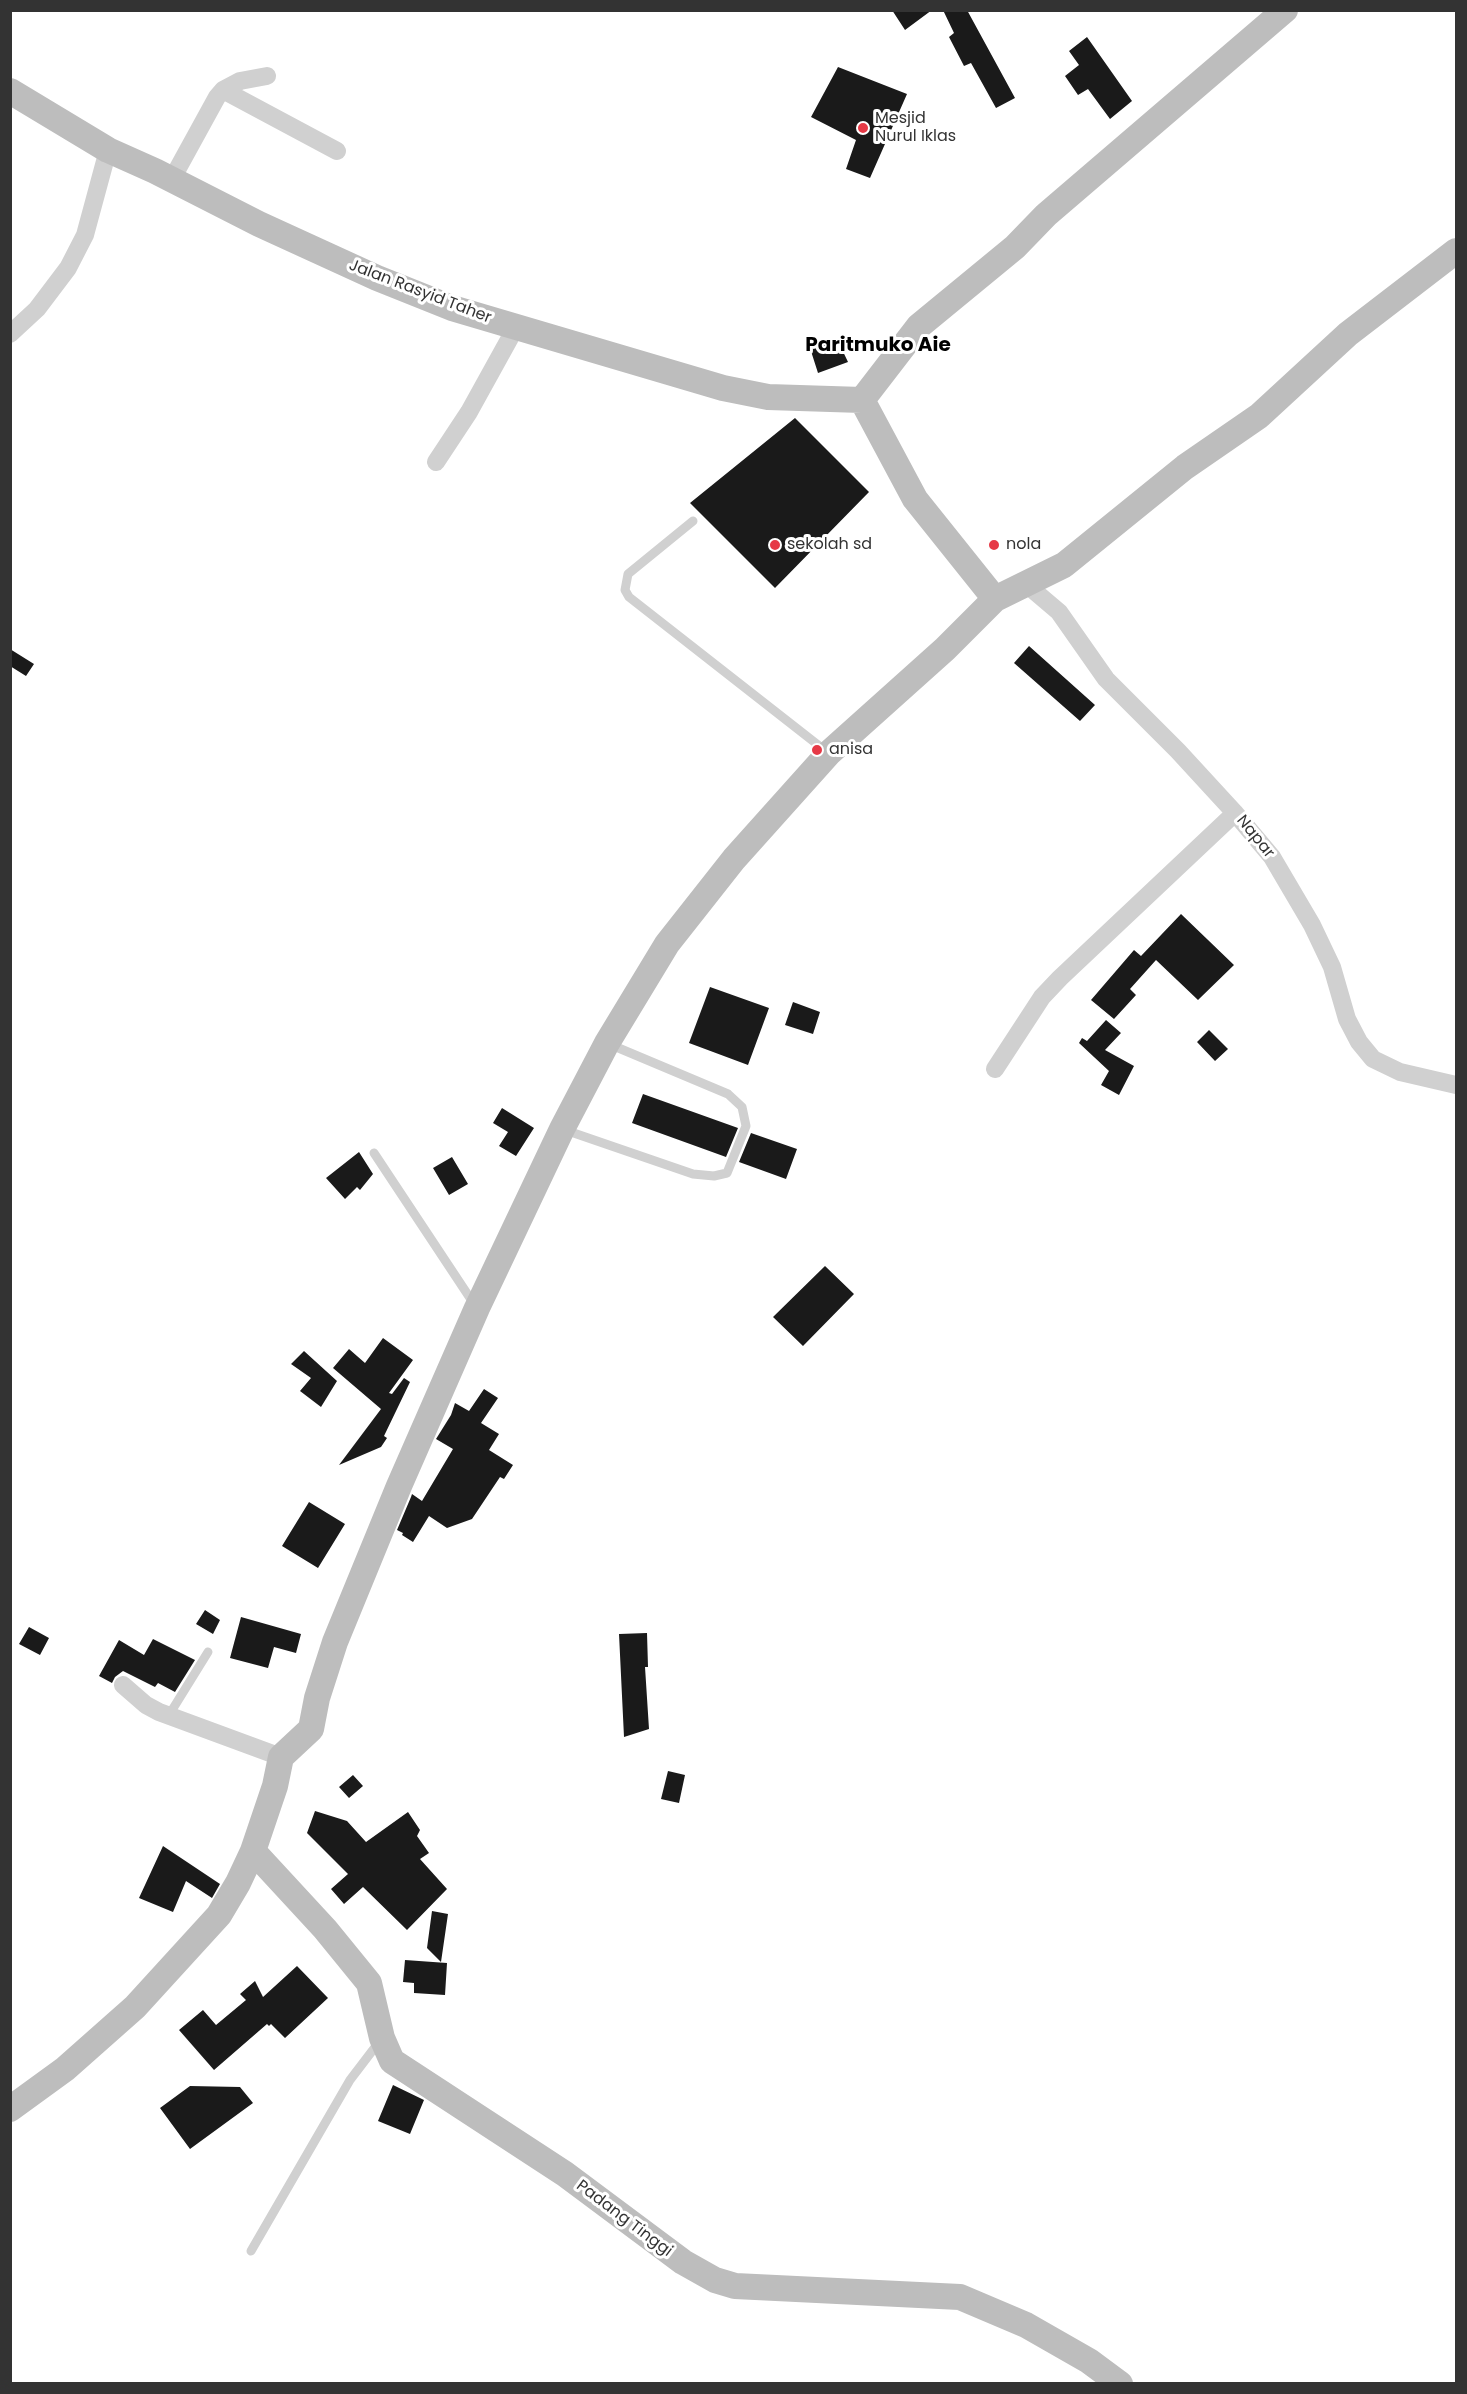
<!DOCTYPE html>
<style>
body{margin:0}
#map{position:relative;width:1467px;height:2394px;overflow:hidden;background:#fff;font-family:Poppins,sans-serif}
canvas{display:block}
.frame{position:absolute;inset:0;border:12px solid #333;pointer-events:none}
</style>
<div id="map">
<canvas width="1467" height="2394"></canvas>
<div class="frame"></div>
</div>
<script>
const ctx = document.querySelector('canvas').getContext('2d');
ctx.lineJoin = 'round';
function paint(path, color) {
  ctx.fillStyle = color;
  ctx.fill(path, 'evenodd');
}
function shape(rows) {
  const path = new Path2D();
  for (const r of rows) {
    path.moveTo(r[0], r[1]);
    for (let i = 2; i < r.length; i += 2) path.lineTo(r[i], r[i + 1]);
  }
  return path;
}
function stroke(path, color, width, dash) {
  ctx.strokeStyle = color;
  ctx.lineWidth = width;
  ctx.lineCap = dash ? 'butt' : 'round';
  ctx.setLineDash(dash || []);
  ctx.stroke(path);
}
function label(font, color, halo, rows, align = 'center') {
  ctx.font = font + ' Poppins,sans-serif';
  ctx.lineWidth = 6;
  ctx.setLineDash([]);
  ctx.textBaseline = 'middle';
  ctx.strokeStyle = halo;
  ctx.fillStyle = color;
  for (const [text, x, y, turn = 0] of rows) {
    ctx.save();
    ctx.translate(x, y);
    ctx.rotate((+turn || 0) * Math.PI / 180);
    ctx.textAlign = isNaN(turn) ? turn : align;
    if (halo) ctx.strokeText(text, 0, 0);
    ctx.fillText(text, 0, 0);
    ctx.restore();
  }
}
const building = shape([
 [892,10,932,10,905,30],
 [943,10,967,10,1015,98,996,108,971,63,964,66,949,37,954,33],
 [1087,37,1132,101,1110,119,1088,89,1078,95,1065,76,1079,65,1069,51],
 [838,67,907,94,870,178,846,169,856,140,811,117],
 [837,339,848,362,818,373,810,348],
 [795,418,869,492,775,588,690,503],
 [1029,646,1095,705,1080,721,1014,663],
 [10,649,34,664,26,676,10,666],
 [1181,914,1234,965,1198,1000,1156,960,1130,989,1136,995,1114,1019,1091,1000,1134,950,1141,956],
 [710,987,769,1008,748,1065,689,1043],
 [793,1002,820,1012,813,1034,785,1025],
 [1106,1020,1121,1033,1105,1050,1134,1066,1119,1095,1101,1085,1109,1071,1079,1043,1082,1038,1087,1041],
 [1209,1030,1228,1049,1215,1061,1197,1042],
 [643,1094,738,1128,726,1157,632,1123],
 [502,1108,534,1128,516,1156,499,1146,508,1132,493,1123],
 [751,1133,797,1149,786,1179,739,1162],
 [359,1152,373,1174,360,1190,357,1187,345,1199,326,1178],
 [452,1157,468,1184,449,1195,433,1168],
 [825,1266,854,1294,803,1346,773,1317],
 [383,1338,413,1360,389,1393,392,1394,404,1378,410,1382,384,1436,387,1438,381,1447,339,1465,381,1409,333,1368,349,1349,365,1363],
 [304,1351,337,1381,321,1407,300,1391,311,1378,291,1364],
 [484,1389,498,1398,481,1423,499,1434,489,1450,513,1465,504,1479,500,1477,472,1519,447,1528,429,1516,413,1542,402,1535,403,1533,397,1530,411,1497,412,1494,422,1501,453,1449,436,1439,451,1415,455,1403,469,1411],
 [309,1502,345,1524,318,1568,282,1546],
 [205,1610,220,1620,213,1634,196,1624],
 [241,1617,301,1634,296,1653,274,1647,268,1668,230,1658],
 [29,1627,49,1638,40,1655,19,1644],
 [647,1633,648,1667,645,1667,649,1729,624,1737,619,1634],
 [153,1639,195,1660,175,1692,158,1683,155,1687,123,1671,115,1677,112,1683,99,1676,119,1640,144,1655],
 [668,1771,685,1775,679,1803,661,1799],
 [353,1775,363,1786,349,1798,339,1787],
 [315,1811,347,1821,366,1842,408,1812,420,1830,417,1836,429,1853,420,1859,447,1889,407,1930,363,1887,344,1904,331,1889,348,1874,307,1833],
 [163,1846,220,1884,212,1898,186,1881,173,1912,139,1898],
 [432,1911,448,1914,441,1962,427,1948],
 [405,1960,447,1963,445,1995,414,1993,414,1983,403,1982],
 [297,1966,328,1998,285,2038,271,2024,269,2026,267,2024,214,2070,179,2030,203,2010,216,2025,246,2000,240,1994,255,1981,263,1997],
 [393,2085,424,2100,410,2134,378,2121],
 [190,2086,240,2087,253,2103,190,2149,160,2108]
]);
const lane = shape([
 [693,521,628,574,625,590,629,597,827,752],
 [565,1130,693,1174,714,1176,727,1173,746,1126,742,1107,728,1094,609,1044],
 [374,1153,474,1304],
 [169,1715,208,1652],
 [251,2251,350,2080,379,2042]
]);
const street = shape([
 [223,90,337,151],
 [172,179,217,97,223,90,240,81,267,76],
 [10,334,37,309,68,268,85,235,108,150],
 [436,462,469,412,516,327],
 [1026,584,1059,612,1106,679,1178,751,1235,813,1272,857,1312,925,1332,967,1347,1019,1359,1042,1373,1059,1400,1072,1456,1085],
 [995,1069,1042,997,1060,978,1235,813],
 [123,1685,146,1705,159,1712,281,1757]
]);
const secondary = shape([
 [10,91,108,150,155,171,259,224,377,278,452,308,723,388,768,397,862,400],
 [862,400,919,326,1015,247,1046,215,1285,10],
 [862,400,915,499,995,599],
 [253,1851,325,1929,369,1983,382,2038,392,2061,565,2174,683,2262,715,2280,735,2286,960,2297,1026,2325,1089,2361,1120,2384],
 [10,2109,65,2069,135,2007,219,1915,238,1883,253,1851,275,1786,281,1757,311,1729,317,1698,335,1642,399,1486,477,1308,562,1129,607,1043,667,944,734,859,829,753,945,649,995,599,1064,565,1185,467,1259,416,1348,334,1456,251]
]);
const markers = [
 [863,128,6,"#e63946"],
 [775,545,6,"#e63946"],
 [994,545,6,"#e63946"],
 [817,750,6,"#e63946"]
];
const poiNames = [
 ["Mesjid",875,119],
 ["Nurul Iklas",875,137],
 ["sekolah sd",787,545],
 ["nola",1006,545],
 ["anisa",829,750]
];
const streetNames = [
 ["Jalan Rasyid Taher",420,292,21],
 ["Napar",1255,837,51],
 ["Padang Tinggi",624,2219,37]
];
const quarterNames = [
 ["Paritmuko Aie",878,346]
];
paint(building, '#1a1a1a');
stroke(lane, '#d0d0d0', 9);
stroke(street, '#d0d0d0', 18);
stroke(secondary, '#bdbdbd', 26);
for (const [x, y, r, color] of markers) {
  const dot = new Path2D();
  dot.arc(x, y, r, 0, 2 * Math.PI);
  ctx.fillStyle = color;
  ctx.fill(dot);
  stroke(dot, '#fff', 2);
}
label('16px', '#333', '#fff', poiNames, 'left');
label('16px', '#333', '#fff', streetNames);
label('bold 20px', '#000', '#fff', quarterNames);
</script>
